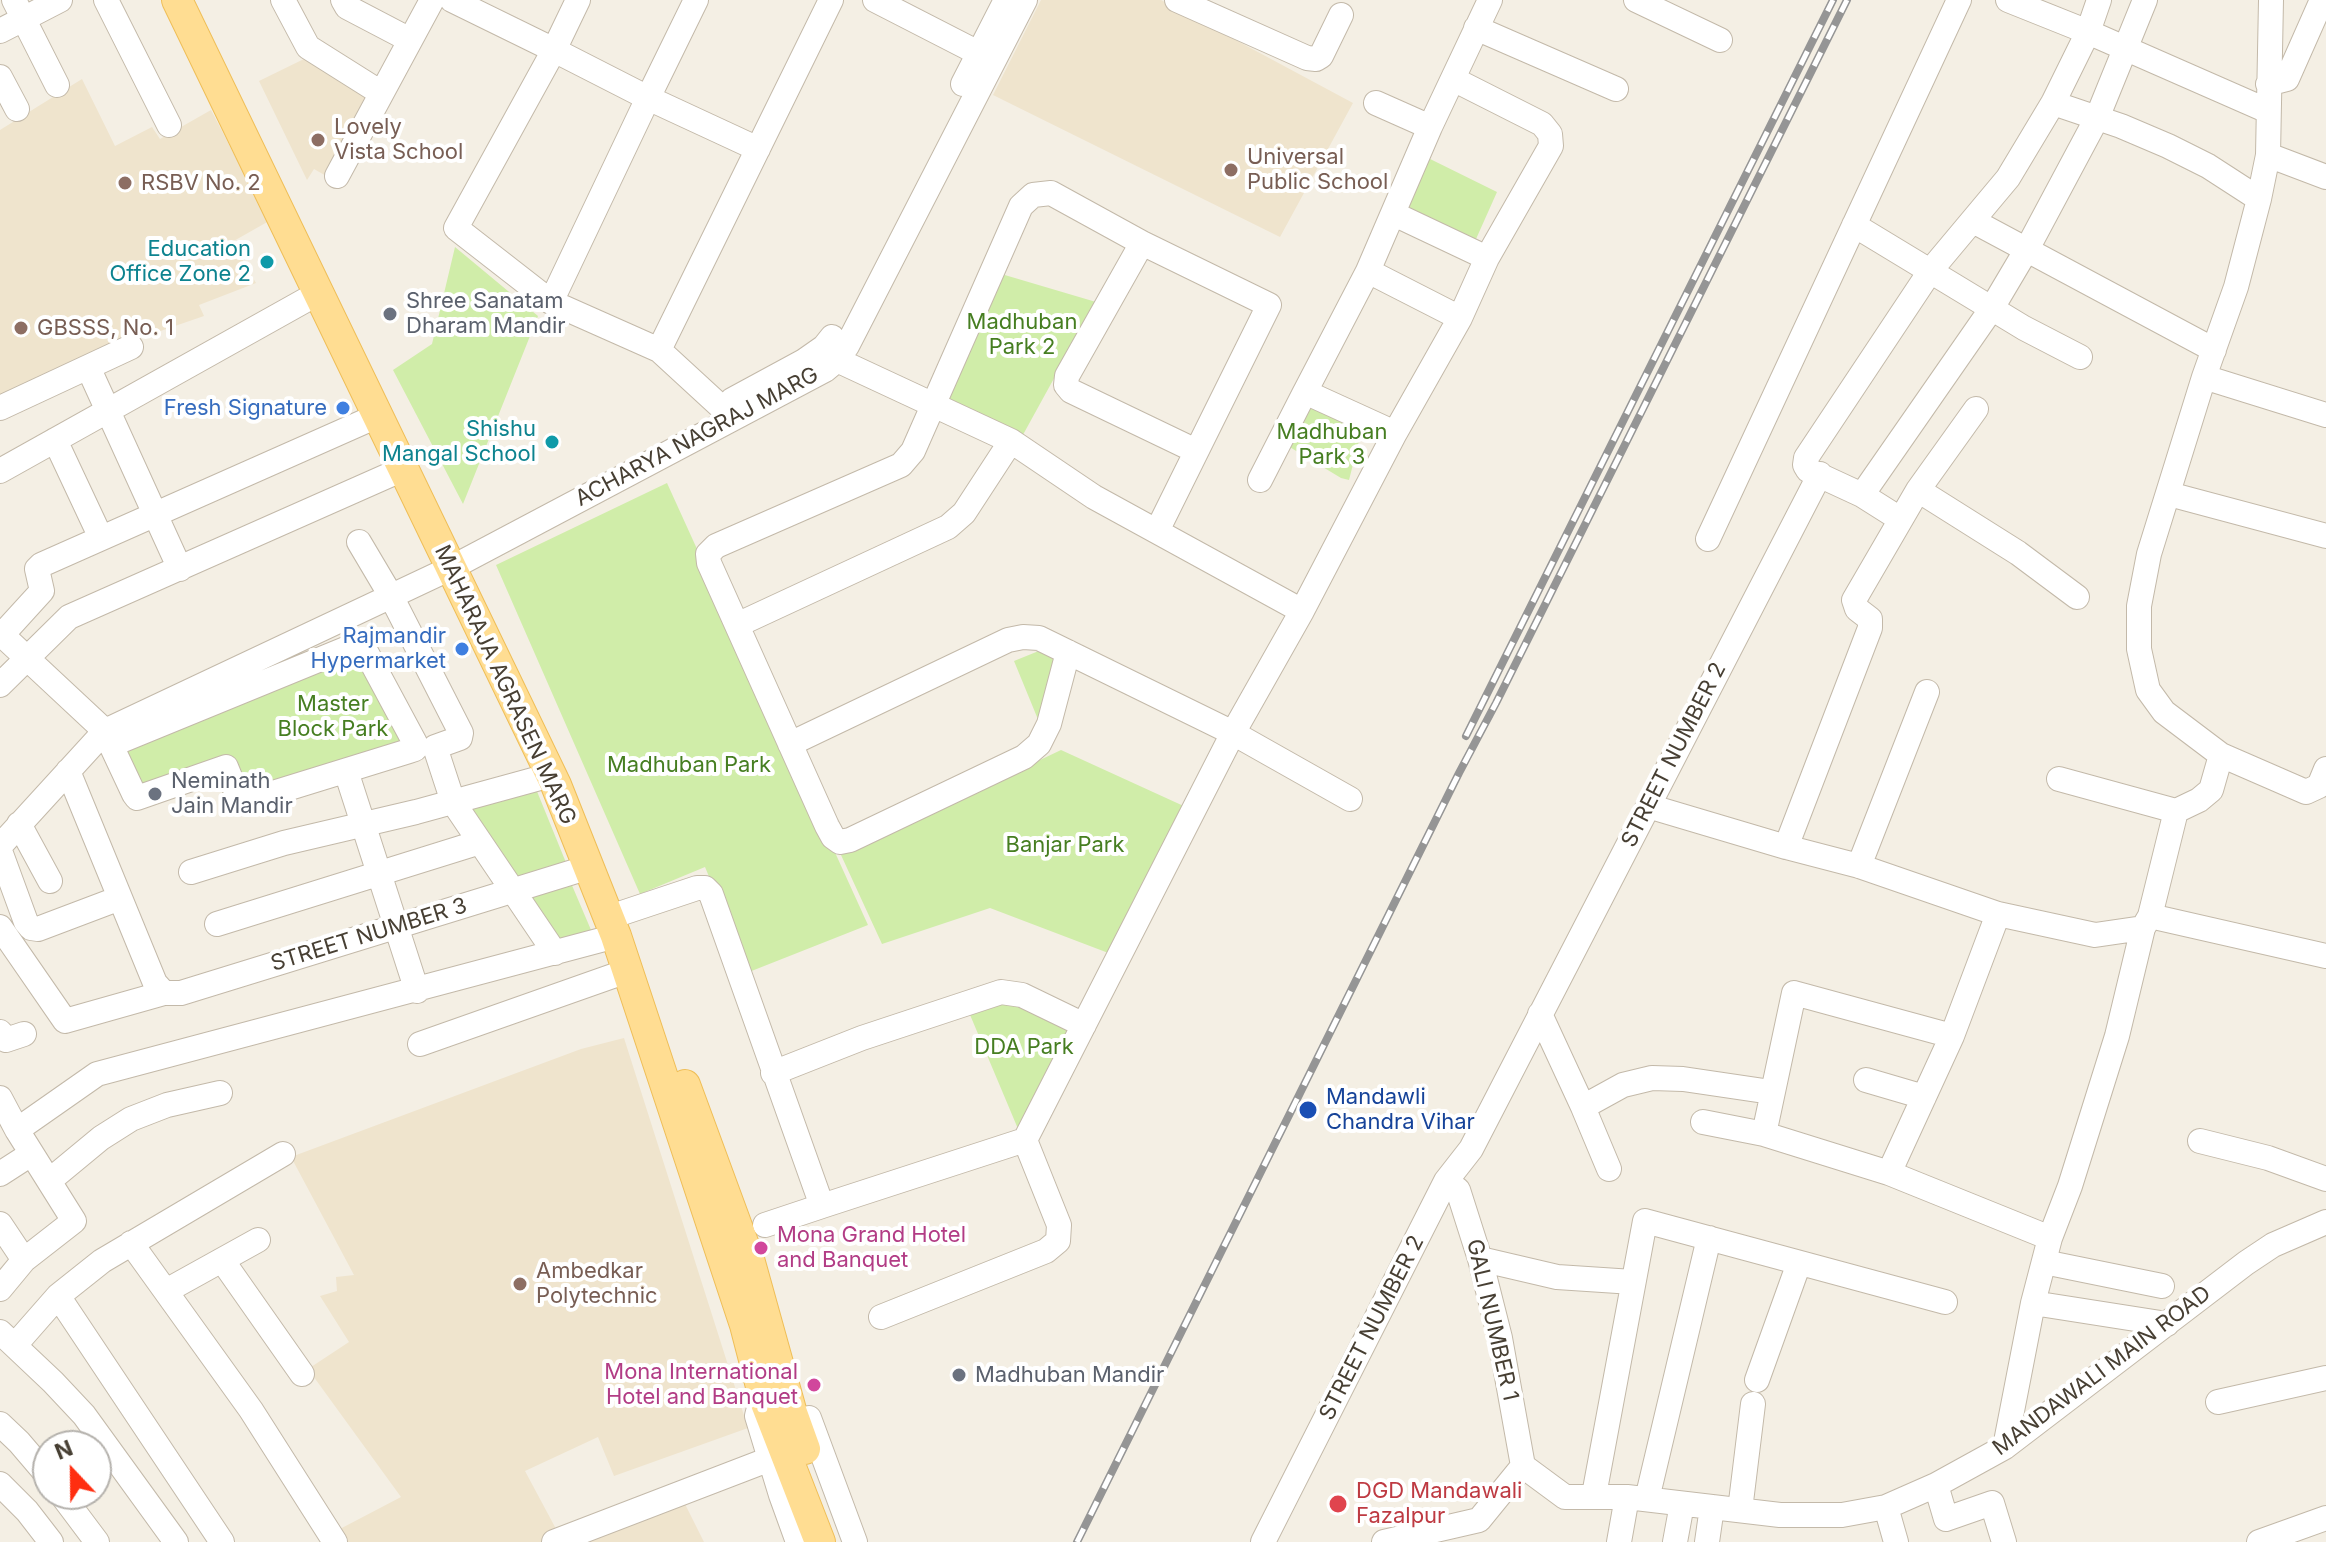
<!DOCTYPE html>
<style>
body{margin:0}
#map{position:relative;width:2326px;height:1542px;overflow:hidden;background:#f4efe4;font-family:Inter,sans-serif}
canvas{display:block}
.north{position:absolute;left:32px;top:1430px;width:80px;height:80px;box-sizing:border-box;background:#fff;border:2px solid #b5b2ad;border-radius:50%;rotate:338deg;font-size:22px;font-weight:700;line-height:32px;text-align:center;color:#473f33}
.north::after{content:'';display:block;margin:auto;width:28px;height:36px;background:#ff2e10;clip-path:polygon(50% 0,100% 100%,50% 72%,0 100%)}
</style>
<div id="map">
<canvas width="2326" height="1542"></canvas>
<div class="north">N</div>
</div>
<script>
const ctx = document.querySelector('canvas').getContext('2d');
ctx.lineJoin = 'round';
function paint(path, color) {
  ctx.fillStyle = color;
  ctx.fill(path, 'evenodd');
}
function shape(rows) {
  const path = new Path2D();
  for (const r of rows) {
    path.moveTo(r[0], r[1]);
    for (let i = 2; i < r.length; i += 2) path.lineTo(r[i], r[i + 1]);
  }
  return path;
}
function stroke(path, color, width, dash) {
  ctx.strokeStyle = color;
  ctx.lineWidth = width;
  ctx.lineCap = dash ? 'butt' : 'round';
  ctx.setLineDash(dash || []);
  ctx.stroke(path);
}
function label(font, color, halo, rows, align = 'center') {
  ctx.font = font + ' Inter,sans-serif';
  ctx.lineWidth = 8;
  ctx.setLineDash([]);
  ctx.textBaseline = 'middle';
  ctx.strokeStyle = halo;
  ctx.fillStyle = color;
  for (const [text, x, y, turn = 0] of rows) {
    ctx.save();
    ctx.translate(x, y);
    ctx.rotate((+turn || 0) * Math.PI / 180);
    ctx.textAlign = isNaN(turn) ? turn : align;
    if (halo) ctx.strokeText(text, 0, 0);
    ctx.fillText(text, 0, 0);
    ctx.restore();
  }
}
const education = shape([
 [1041,0,1161,0,1353,103,1280,237,993,95],
 [306,58,371,99,328,177,314,169,307,180,259,81],
 [82,79,115,146,152,127,160,139,211,110,269,221,232,242,256,283,199,305,204,316,82,358,0,400,0,130],
 [624,1038,748,1428,614,1476,598,1437,525,1471,563,1542,346,1542,338,1530,401,1497,308,1369,349,1342,320,1296,337,1291,336,1277,354,1275,291,1157,581,1049],
 [684,1502,704,1542,584,1542]
]);
const green = shape([
 [1420,154,1497,192,1472,248,1395,211],
 [455,247,538,316,463,504,393,370,432,344],
 [998,273,1096,302,1019,442,940,396],
 [1309,404,1361,433,1349,480,1341,478,1288,446],
 [667,483,868,925,749,972,705,867,640,894,496,565],
 [1056,644,1044,734,1014,661],
 [358,650,412,748,244,796,229,758,142,792,124,757,133,740],
 [1061,750,1188,808,1111,954,990,908,882,944,841,855],
 [534,784,569,870,514,886,459,802],
 [568,876,594,937,556,948,522,892],
 [1000,998,1075,1029,1021,1136,968,1010]
]);
const minor = shape([
 [14,0,57,85],
 [106,0,169,125],
 [283,0,308,47,381,93],
 [343,0,347,7,410,40],
 [452,0,554,50,456,228,551,302,648,98,758,149],
 [578,0,554,50,648,98,696,0],
 [875,0,990,59],
 [1177,0,1307,58,1316,59,1321,56,1341,15],
 [1636,0,1720,40],
 [2008,0,2088,32,2268,111],
 [1476,28,1616,89],
 [0,31,60,0],
 [0,77,17,109],
 [963,84,1006,0],
 [2268,84,2287,79,2322,0],
 [1376,103,1430,127],
 [2053,103,2121,126,2168,146,2208,166,2259,199],
 [2268,155,2326,177],
 [337,176,432,0],
 [1394,214,1487,258],
 [1973,221,2214,350],
 [1854,225,2024,328,2080,357],
 [1142,243,1067,376,1066,385,1071,391,1196,451],
 [1368,271,1305,392,1395,433],
 [551,302,659,350],
 [1460,318,1368,271,1430,127,1490,0],
 [824,347,837,360,1011,441,1094,497,1302,611,1395,433,1460,318,1487,258,1551,146,1550,134,1542,124,1453,79],
 [88,367,180,569],
 [2204,377,2326,415],
 [732,400,804,361,824,347,832,337],
 [721,407,659,350,831,0],
 [0,408,131,347],
 [55,440,101,538],
 [0,471,313,296],
 [1260,480,1305,392],
 [1918,490,2018,553,2077,597],
 [2169,494,2326,536],
 [1862,495,1992,308,2027,249,2097,118,2145,0],
 [1900,519,1862,495,1808,470,1805,465,1806,458,1931,270,2008,178,2053,103,2088,32,2099,0],
 [1708,539,1959,0],
 [359,542,391,596,461,733,460,738,435,747,453,802,555,953],
 [737,625,948,527,964,513,1011,441],
 [0,633,105,731,111,745,134,794,137,798,226,767,239,799,244,802,409,751,415,749,415,743,364,648,355,645,111,745],
 [2,635,42,591,37,569,41,565,377,416],
 [1068,652,1049,724,1039,744,1024,757,850,840,840,842,833,837,827,826,709,563,708,554,716,546,901,465,913,451,1021,206,1033,195,1051,193,1142,243,1269,305,1157,531],
 [0,685,69,617,403,469],
 [790,744,1008,640,1023,637,1039,638,1233,733,1350,799],
 [2221,755,2306,792,2319,786,2326,769],
 [68,771,155,983,164,993,181,993,586,868],
 [346,771,417,991],
 [2059,779,2176,811],
 [1648,806,1786,847,1859,866,1998,914,2095,935,2143,928,2150,916,2176,811,2199,800,2211,790,2221,755,2164,712,2148,690,2139,649,2139,606,2149,554,2204,377,2236,287,2259,199,2268,155,2271,0],
 [19,824,50,881],
 [0,846,105,731,451,568,825,370,837,360,847,346,1025,0],
 [1786,847,1870,628,1870,619,1857,609,1854,600,1918,490,1976,409],
 [0,851,26,922,31,928,38,929,120,898],
 [1859,866,1927,692],
 [191,872,284,843,416,812,551,775],
 [622,913,697,888,705,888,711,894,822,1206,1025,1140,1059,1225,1058,1241,1046,1251,881,1317],
 [2150,916,2326,956],
 [217,924,480,842],
 [0,927,65,1021,164,993],
 [1540,1014,1583,1107],
 [0,1032,6,1040,24,1034],
 [420,1044,627,971],
 [773,1073,862,1038,1001,992,1022,995,1084,1025],
 [1866,1080,1924,1097],
 [0,1098,17,1130,74,1221,24,1260,0,1289],
 [1703,1122,1764,1134,1794,993,1952,1036,1998,914],
 [17,1130,97,1074,616,936],
 [1764,1134,1889,1173,2050,1238],
 [1025,1140,1233,733,1302,611],
 [2200,1141,2268,1158,2326,1179],
 [1609,1169,1583,1107,1623,1085,1652,1078,1683,1079,1771,1092],
 [1889,1173,1952,1036],
 [0,1174,31,1154],
 [49,1181,101,1138,131,1119,167,1105,220,1093],
 [1446,1181,1458,1190,1480,1259,1500,1338,1523,1466],
 [0,1224,24,1260],
 [765,1225,822,1206],
 [131,1243,251,1410,335,1542],
 [1480,1259,1557,1277,1633,1282],
 [222,1260,302,1374],
 [2044,1262,2162,1286],
 [166,1291,258,1240],
 [58,1296,222,1542],
 [2033,1303,2167,1324],
 [0,1332,53,1382,84,1415,176,1542],
 [15,1345,58,1296,102,1261,283,1154],
 [1757,1380,1799,1263],
 [2218,1402,2326,1378],
 [759,1408,757,1416,781,1495,798,1542],
 [809,1418,855,1542],
 [0,1424,19,1442,48,1476],
 [2005,1447,2033,1303,2050,1238,2070,1186,2117,1036,2143,928],
 [0,1484,27,1511,51,1542],
 [1936,1485,1946,1519,1992,1503,2004,1542],
 [61,1494,97,1542],
 [1594,1495,1645,1221,1945,1302],
 [1647,1499,1709,1238],
 [1886,1507,1896,1542],
 [1740,1510,1753,1404],
 [554,1542,770,1459],
 [1263,1542,1446,1181,1471,1149,1820,474],
 [1384,1542,1479,1520,1523,1466,1565,1497,1627,1497,1780,1515,1842,1515,1886,1507,1936,1485,2005,1447,2246,1263,2273,1245,2326,1222],
 [1619,1542,1627,1497],
 [1675,1542,1682,1504],
 [1707,1542,1712,1507],
 [2259,1542,2326,1518]
]);
const major = shape([
 [177,0,556,785,616,936,745,1325,764,1398,820,1542],
 [685,1085,749,1259,791,1410,805,1449]
]);
const rail = shape([
 [1466,736,1833,0],
 [1077,1542,1459,773,1496,703,1847,0]
]);
const markers = [
 [318,140,8,"#8d6e63"],
 [1231,170,8,"#8d6e63"],
 [125,183,8,"#8d6e63"],
 [267,262,8,"#0f9aa8"],
 [390,314,8,"#6b7280"],
 [21,328,8,"#8d6e63"],
 [343,408,8,"#3f7fe0"],
 [552,442,8,"#0f9aa8"],
 [462,649,8,"#3f7fe0"],
 [155,794,8,"#6b7280"],
 [1308,1110,10,"#1a4fb4"],
 [761,1248,8,"#d1479c"],
 [520,1284,8,"#8d6e63"],
 [959,1375,8,"#6b7280"],
 [814,1385,8,"#d1479c"],
 [1338,1504,10,"#e0444e"]
];
const educationNames = [
 ["Lovely",334,127],
 ["Vista School",334,152],
 ["Universal",1247,157],
 ["Public School",1247,182],
 ["RSBV No. 2",141,183],
 ["GBSSS, No. 1",37,328],
 ["Ambedkar",536,1271],
 ["Polytechnic",536,1296]
];
const cultureNames = [
 ["Education",251,249],
 ["Office Zone 2",251,274],
 ["Shishu",536,429],
 ["Mangal School",536,454]
];
const worshipNames = [
 ["Shree Sanatam",406,301],
 ["Dharam Mandir",406,326],
 ["Neminath",171,781],
 ["Jain Mandir",171,806],
 ["Madhuban Mandir",975,1375]
];
const parkNames = [
 ["Madhuban",1022,322],
 ["Park 2",1022,347],
 ["Madhuban",1332,432],
 ["Park 3",1332,457],
 ["Master",333,704],
 ["Block Park",333,729],
 ["Madhuban Park",689,765],
 ["Banjar Park",1065,845],
 ["DDA Park",1024,1047]
];
const shopNames = [
 ["Fresh Signature",327,408],
 ["Rajmandir",446,636],
 ["Hypermarket",446,661]
];
const streetNames = [
 ["ACHARYA NAGRAJ MARG",697,437,-28],
 ["MAHARAJA AGRASEN MARG",505,685,65],
 ["STREET NUMBER 2",1674,755,-63],
 ["STREET NUMBER 3",369,935,-17],
 ["GALI NUMBER 1",1492,1320,77],
 ["STREET NUMBER 2",1372,1328,-63],
 ["MANDAWALI MAIN ROAD",2102,1371,-37]
];
const transitNames = [
 ["Mandawli",1326,1097],
 ["Chandra Vihar",1326,1122]
];
const hotelNames = [
 ["Mona Grand Hotel",777,1235],
 ["and Banquet",777,1260],
 ["Mona International",798,1372,"right"],
 ["Hotel and Banquet",798,1397,"right"]
];
const healthNames = [
 ["DGD Mandawali",1356,1491],
 ["Fazalpur",1356,1516]
];
paint(education, '#efe4cd');
paint(green, '#d0eda9');
stroke(minor, '#c3b9a9', 26);
stroke(major, '#efbe57', 32);
stroke(minor, '#fff', 24);
stroke(major, '#ffdd92', 30);
stroke(rail, '#959595', 8);
stroke(rail, '#fff', 5, [15]);
for (const [x, y, r, color] of markers) {
  const dot = new Path2D();
  dot.arc(x, y, r, 0, 2 * Math.PI);
  ctx.fillStyle = color;
  ctx.fill(dot);
  stroke(dot, '#fff', 3);
}
label('22px', '#785e54', '#fff', educationNames, 'left');
label('22px', '#0d838f', '#fff', cultureNames, 'right');
label('22px', '#5b616d', '#fff', worshipNames, 'left');
label('22px', '#467e21', '#fff', parkNames);
label('22px', '#366cbe', '#fff', shopNames, 'right');
label('22px', '#473f33', '#fff', streetNames);
label('22px', '#164399', '#fff', transitNames, 'left');
label('22px', '#b23c85', '#fff', hotelNames, 'left');
label('22px', '#be3a42', '#fff', healthNames, 'left');
</script>
